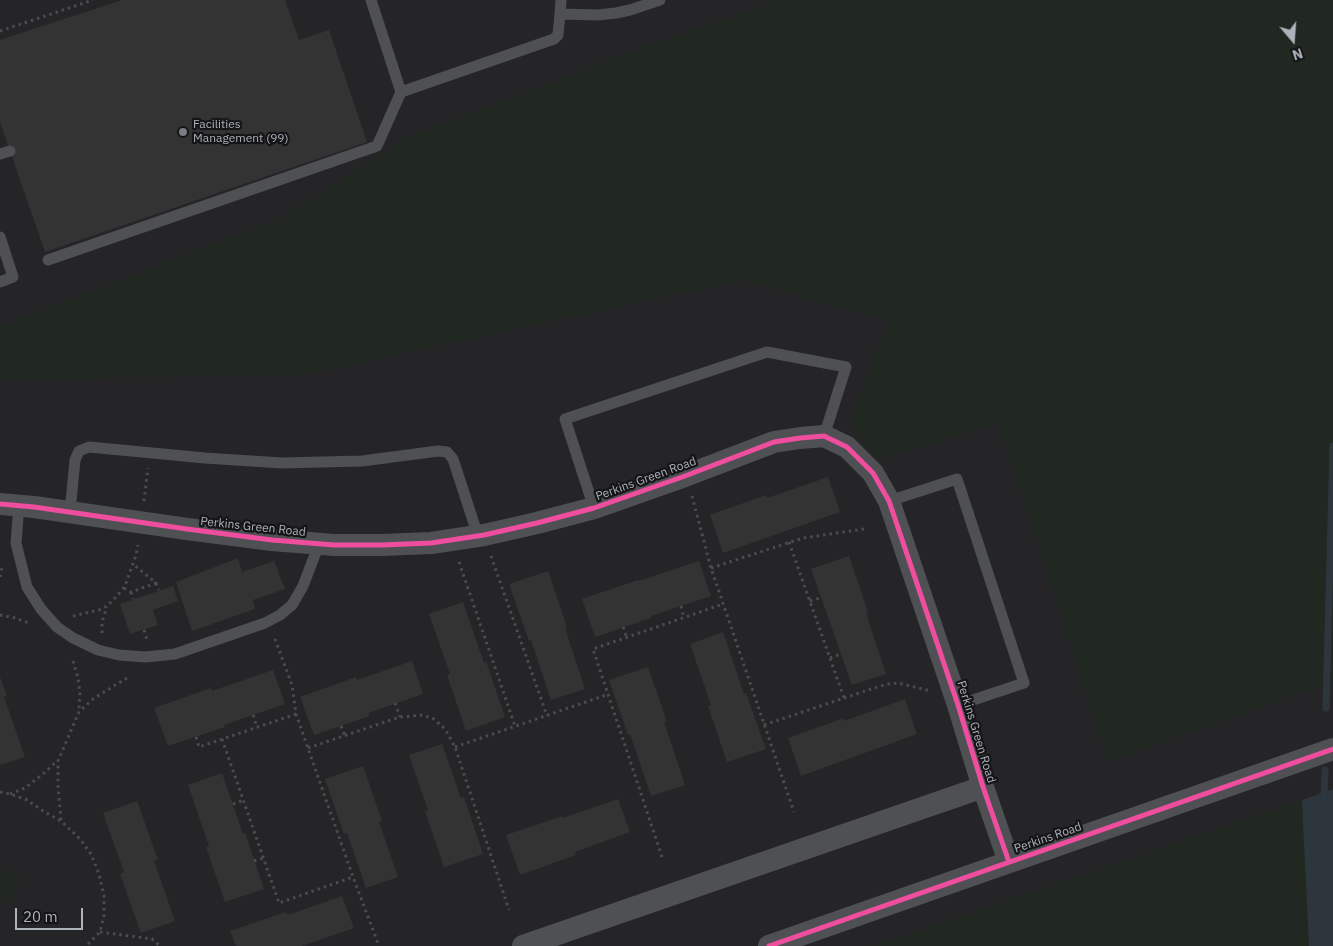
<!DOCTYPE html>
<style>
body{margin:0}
#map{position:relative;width:1333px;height:946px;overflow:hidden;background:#1b1b1b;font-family:"IBM Plex Sans",sans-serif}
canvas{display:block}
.north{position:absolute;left:1268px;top:15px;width:50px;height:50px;-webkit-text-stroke:4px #151517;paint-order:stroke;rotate:162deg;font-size:14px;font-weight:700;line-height:20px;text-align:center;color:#adb2bb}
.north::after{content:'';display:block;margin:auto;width:18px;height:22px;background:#adb2bb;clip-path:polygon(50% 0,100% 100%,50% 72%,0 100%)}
.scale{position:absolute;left:15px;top:908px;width:68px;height:22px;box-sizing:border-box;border:2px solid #adb2bb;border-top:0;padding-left:6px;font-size:15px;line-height:18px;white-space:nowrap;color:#adb2bb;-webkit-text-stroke:4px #151517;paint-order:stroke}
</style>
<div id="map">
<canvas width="1333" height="946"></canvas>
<div class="north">N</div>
<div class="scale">20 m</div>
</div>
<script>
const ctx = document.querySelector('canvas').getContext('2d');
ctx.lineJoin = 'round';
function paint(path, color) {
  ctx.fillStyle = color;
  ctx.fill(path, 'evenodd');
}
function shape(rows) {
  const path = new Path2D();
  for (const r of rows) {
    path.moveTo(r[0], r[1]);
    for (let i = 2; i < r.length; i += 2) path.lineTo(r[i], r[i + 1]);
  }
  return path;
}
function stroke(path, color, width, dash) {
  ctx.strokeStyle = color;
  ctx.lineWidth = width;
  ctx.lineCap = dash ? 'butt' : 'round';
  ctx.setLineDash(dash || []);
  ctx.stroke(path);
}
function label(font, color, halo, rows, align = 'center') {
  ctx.font = font + ' "IBM Plex Sans",sans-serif';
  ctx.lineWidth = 4.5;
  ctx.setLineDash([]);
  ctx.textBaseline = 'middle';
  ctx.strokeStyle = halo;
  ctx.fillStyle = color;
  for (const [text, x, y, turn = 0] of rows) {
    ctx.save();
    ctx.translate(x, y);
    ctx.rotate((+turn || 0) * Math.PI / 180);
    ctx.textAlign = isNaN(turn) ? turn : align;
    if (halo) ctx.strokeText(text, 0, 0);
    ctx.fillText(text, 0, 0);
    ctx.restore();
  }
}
const built = shape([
 [0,0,1333,0,1333,946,0,946]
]);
const green = shape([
 [781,0,1333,0,1333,681,1108,762,999,423,879,459,850,423,888,321,742,280,303,375,0,379,0,327,285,216,408,137,652,44],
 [1333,789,1333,946,875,946,1302,800],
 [0,868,20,874,11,904,0,901]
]);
const water = shape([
 [1333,789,1333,946,1309,946,1302,800]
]);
const stream = shape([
 [1326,708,1333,446],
 [1324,801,1325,770]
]);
const building = shape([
 [122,0,285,0,299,40,329,30,367,142,45,252,0,122,0,40],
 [828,477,840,512,723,553,710,515,766,495,767,498],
 [849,556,868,612,866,613,886,674,852,685,811,569],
 [238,558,242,572,274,561,285,589,253,600,255,609,192,631,176,582],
 [699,561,711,596,651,616,651,618,595,637,582,599,638,580,639,581],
 [548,571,567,627,565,628,585,689,551,700,531,640,529,641,509,584],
 [173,586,178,601,153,610,158,625,130,634,120,604],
 [463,602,484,663,486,661,505,717,466,731,447,675,450,674,429,614],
 [723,632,744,694,746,693,766,749,727,762,708,706,711,705,690,644],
 [412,661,423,694,368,713,370,716,314,735,300,697,356,677,357,680],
 [648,667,667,722,664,722,685,785,651,796,630,734,628,735,609,680],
 [273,670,285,704,224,725,225,727,168,746,154,708,211,688,212,691],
 [0,677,7,696,4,697,25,757,0,765],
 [905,699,917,734,801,776,788,738,844,718,844,721],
 [442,744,461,798,464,797,483,854,444,867,425,811,428,810,409,755],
 [363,766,382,821,379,822,398,877,366,888,347,833,344,834,325,779],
 [222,773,243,834,245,833,264,889,225,902,206,847,209,846,188,785],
 [618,799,630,832,575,852,576,855,520,875,506,835,563,816,563,818],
 [137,801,158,860,154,861,175,921,141,933,120,874,124,872,103,813],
 [342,896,354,928,302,946,236,946,230,931,286,912,288,915]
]);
const path = shape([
 [0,31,93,0],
 [692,496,711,568,794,812],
 [144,501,148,468],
 [789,542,844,698],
 [491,556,547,716],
 [459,562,515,726],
 [711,568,803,538,864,529],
 [0,577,2,568],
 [156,583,159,590],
 [124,588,131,592,156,583,133,564],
 [131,592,133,599],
 [810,601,820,598],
 [681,606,684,618],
 [0,615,15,618,29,623],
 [73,616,99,610,107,606,117,596,125,586,136,555,138,545],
 [623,627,627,638],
 [144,630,147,640],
 [102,633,102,622,107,607],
 [275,639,292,685,296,714,353,877,379,946],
 [830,658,841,654],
 [73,661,78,678,80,694,79,711],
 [395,703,400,717],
 [253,715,257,727],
 [764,725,844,698,887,684,898,683,931,691],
 [341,726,345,736],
 [196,737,199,747,296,714],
 [222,739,279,903,353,877],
 [455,747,609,694],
 [308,748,400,717,423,715,434,719,445,729,455,747,509,910],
 [0,792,10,794,27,800,43,811,61,821,80,839,91,854,99,874,104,896,104,915,100,932,86,946],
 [10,794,25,788,43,774,57,761],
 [233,804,244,800],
 [61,820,58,786,58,761,79,712,93,699,130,676],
 [662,857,593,649,723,604],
 [254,861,264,858],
 [100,932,152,939,160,946]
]);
const service = shape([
 [560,14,561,0],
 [401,92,554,39,558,35,560,14,598,15,616,13,630,10,660,0],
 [0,154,10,151],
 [0,237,13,277,0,282],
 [48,260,377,146,401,92,371,0],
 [889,501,957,479,1024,683,958,705],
 [19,505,16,543,27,587,41,609,57,627,73,638,98,650,119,655,145,657,175,654,265,623,280,615,292,605,303,586,319,544],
 [594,508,565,419,767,352,846,367,824,436],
 [70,512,75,460,79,451,89,447,205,458,282,463,362,461,438,451,447,452,453,459,478,536]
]);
const minor = shape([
 [0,504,34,507,187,529,272,540,334,545,382,545,431,543,484,535,537,523,594,508,685,476,774,442,800,438,824,436,847,447,873,473,889,501,958,705,983,787,1009,862],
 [523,946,983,787],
 [769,946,1333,749]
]);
const cycleway = shape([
 [0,504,34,507,187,529,272,540,334,545,382,545,431,543,484,535,537,523,594,508,685,476,774,442,800,438,824,436,847,447,873,473,889,501,958,705,983,787,1009,862],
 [769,946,1333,749]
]);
const markers = [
 [183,132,5,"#7a7d83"]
];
const poiNames = [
 ["Facilities",193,125],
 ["Management (99)",193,139]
];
const streetNames = [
 ["Perkins Green Road",646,479,-20],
 ["Perkins Green Road",253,527,6],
 ["Perkins Green Road",976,732,73],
 ["Perkins Road",1048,838,-19]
];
paint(built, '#252527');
paint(green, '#212821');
paint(water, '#2e363d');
stroke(stream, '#2e363d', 7);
paint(building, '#333');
stroke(path, '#4b4c4f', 3, [2.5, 4]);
stroke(service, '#4f5054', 11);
stroke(minor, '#4f5054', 22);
stroke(cycleway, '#ef4d9e', 5);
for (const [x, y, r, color] of markers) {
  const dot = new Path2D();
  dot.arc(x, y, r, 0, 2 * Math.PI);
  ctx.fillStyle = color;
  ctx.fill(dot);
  stroke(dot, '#151517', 2);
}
label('12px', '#adb2bb', '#151517', poiNames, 'left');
label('12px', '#adb2bb', '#151517', streetNames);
</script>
